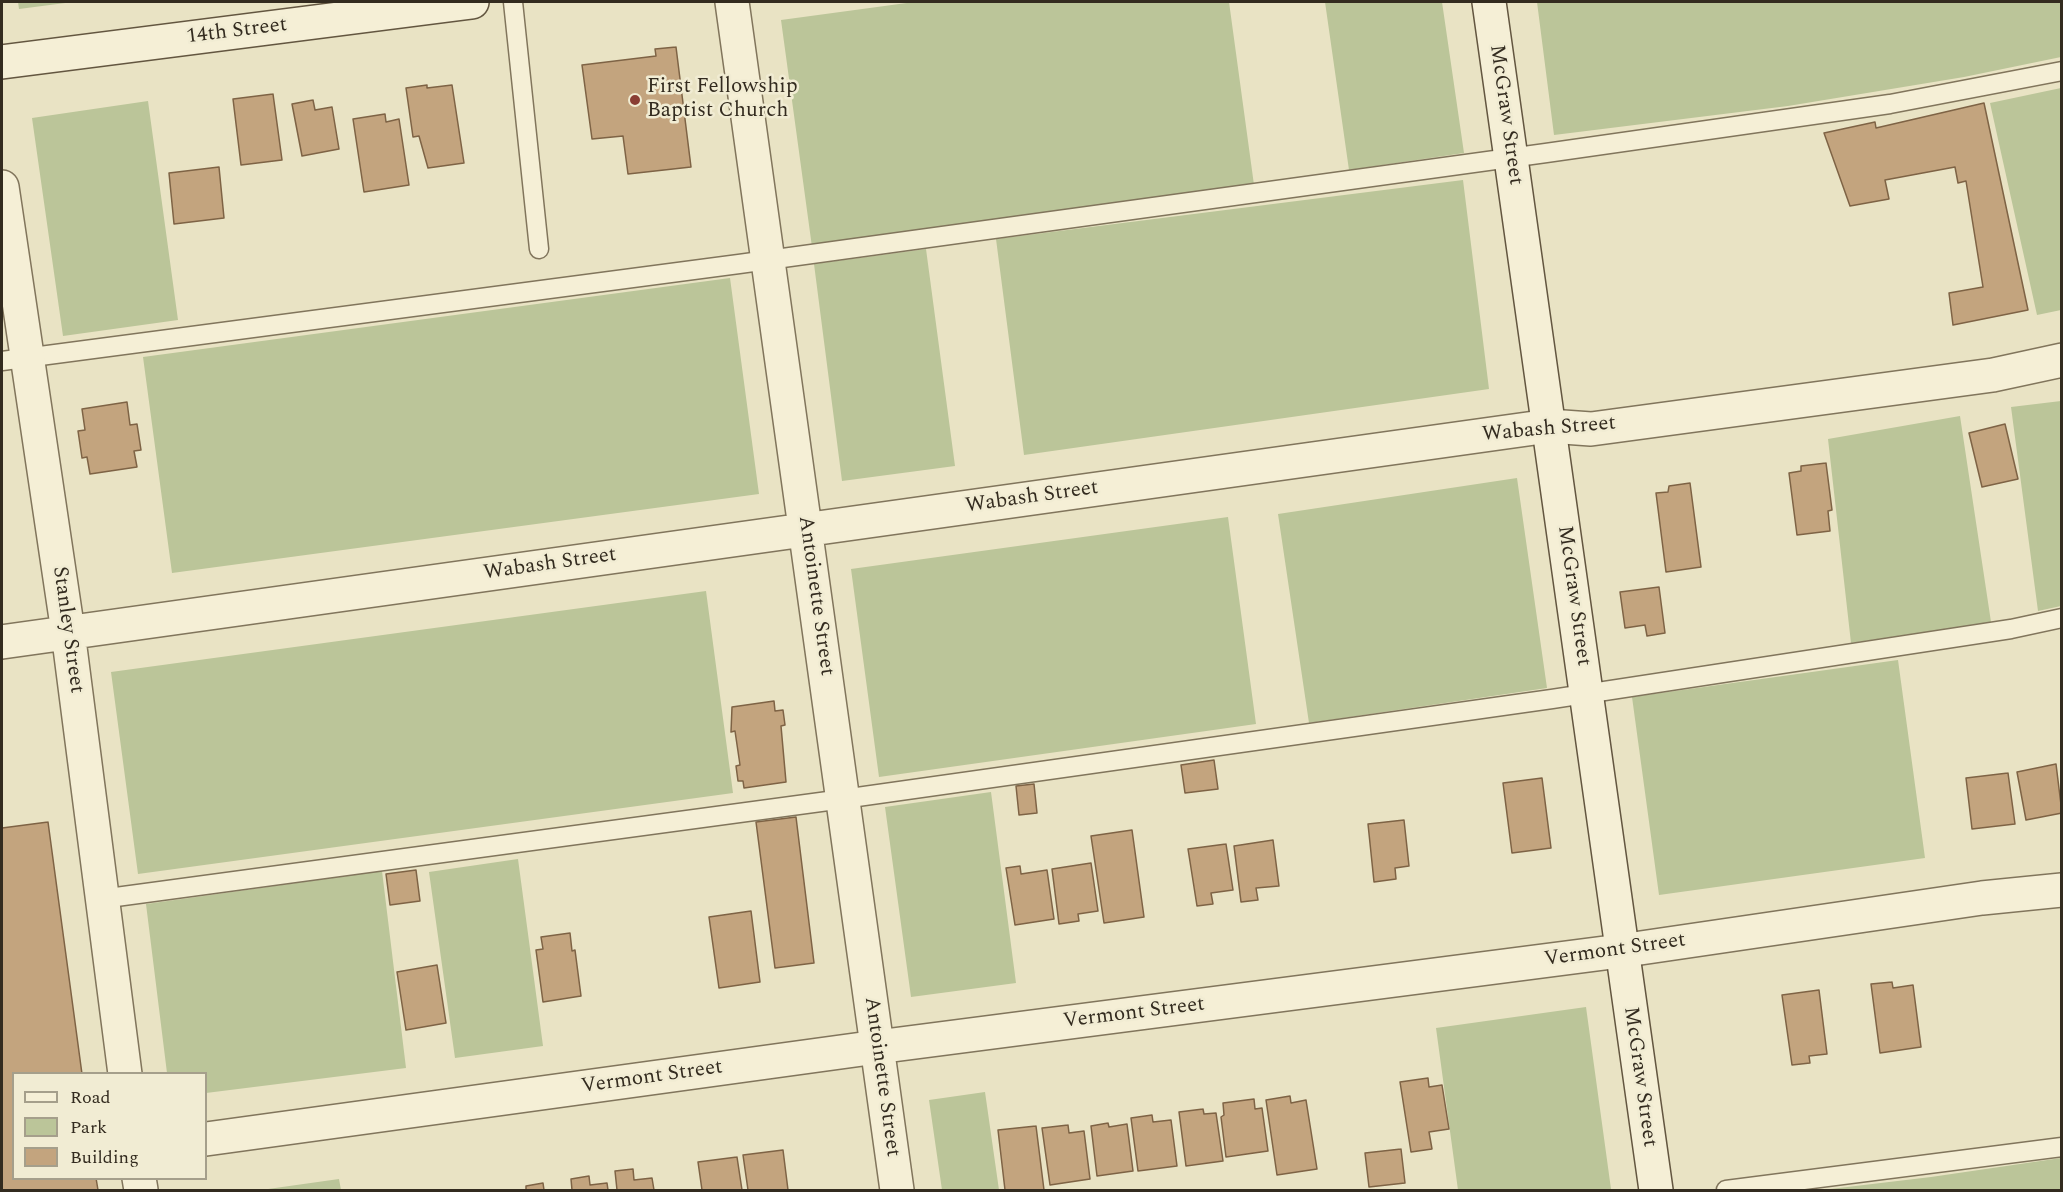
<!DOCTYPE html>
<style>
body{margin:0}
#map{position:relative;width:2063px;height:1192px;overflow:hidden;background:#e9e3c4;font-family:Spectral,serif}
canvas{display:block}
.frame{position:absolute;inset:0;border:3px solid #332b1f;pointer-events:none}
.legend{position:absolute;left:12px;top:1072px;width:195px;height:108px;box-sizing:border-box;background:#f1ecd3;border:2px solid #a59f8b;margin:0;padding:8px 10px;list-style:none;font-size:18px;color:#332b1f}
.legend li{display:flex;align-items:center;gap:12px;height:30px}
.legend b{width:30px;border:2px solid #a59f8b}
</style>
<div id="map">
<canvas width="2063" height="1192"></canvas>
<div class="frame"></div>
<ul class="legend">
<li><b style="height:8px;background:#f5efd6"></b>Road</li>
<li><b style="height:16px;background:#bbc599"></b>Park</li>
<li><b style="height:16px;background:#c3a47e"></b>Building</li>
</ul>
</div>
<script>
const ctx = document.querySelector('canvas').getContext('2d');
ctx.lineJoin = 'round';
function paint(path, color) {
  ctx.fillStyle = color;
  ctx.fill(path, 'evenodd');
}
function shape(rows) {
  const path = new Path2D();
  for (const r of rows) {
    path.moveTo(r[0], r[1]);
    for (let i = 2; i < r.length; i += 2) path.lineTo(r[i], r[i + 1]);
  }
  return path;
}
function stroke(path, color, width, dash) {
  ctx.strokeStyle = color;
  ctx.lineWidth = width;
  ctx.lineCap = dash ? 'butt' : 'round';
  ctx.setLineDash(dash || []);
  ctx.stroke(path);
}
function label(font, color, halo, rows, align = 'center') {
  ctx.font = font + ' Spectral,serif';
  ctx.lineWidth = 5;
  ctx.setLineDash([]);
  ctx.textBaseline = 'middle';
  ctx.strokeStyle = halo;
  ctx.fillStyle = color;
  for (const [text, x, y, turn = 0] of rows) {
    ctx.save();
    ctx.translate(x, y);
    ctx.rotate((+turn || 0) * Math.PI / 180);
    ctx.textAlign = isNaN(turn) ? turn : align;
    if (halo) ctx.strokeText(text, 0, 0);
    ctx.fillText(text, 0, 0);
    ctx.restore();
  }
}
const green = shape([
 [18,2,73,2,19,9],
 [914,2,1229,2,1254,185,812,247,781,20],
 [1325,2,1442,2,1464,153,1349,170],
 [1537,2,2061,2,2061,57,1964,77,1788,106,1554,135],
 [2061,88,2061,310,2037,315,1990,103],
 [148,101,178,320,63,336,32,118],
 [1463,180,1489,389,1024,455,996,239],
 [926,249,955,466,842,481,814,264],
 [730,278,759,494,172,573,143,357],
 [2061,401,2061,606,2038,611,2011,407],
 [1960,416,1991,622,1851,643,1828,439],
 [1517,478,1547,688,1309,723,1278,514],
 [1228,517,1256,724,879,777,851,569],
 [706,591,733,793,138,874,111,672],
 [1898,660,1925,858,1659,895,1632,697],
 [991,792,1016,983,911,997,885,807],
 [518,859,543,1046,455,1058,429,872],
 [382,871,406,1068,206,1093,206,1074,167,1073,146,904],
 [1586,1007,1611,1189,1458,1190,1436,1028],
 [985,1092,999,1190,942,1190,929,1100],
 [2061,1158,2061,1190,1822,1190,1931,1177],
 [339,1179,341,1190,261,1190]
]);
const building = shape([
 [676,47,691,167,628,174,623,136,592,139,582,65,656,56,655,49,676,47],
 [427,85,427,88,452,85,464,163,428,168,419,136,413,137,406,88,427,85],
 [273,94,282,160,241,165,233,99,273,94],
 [313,100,315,110,332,107,339,149,302,156,292,104,313,100],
 [1984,103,2028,310,1953,325,1949,293,1983,287,1966,181,1958,183,1955,167,1885,180,1889,199,1850,206,1824,133,1875,122,1876,128,1984,103],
 [385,114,386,122,399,119,409,185,364,192,353,119,385,114],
 [219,167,224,218,174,224,169,173,219,167],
 [127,402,130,425,137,424,141,450,134,451,137,467,90,474,87,457,82,458,78,431,85,430,82,409,127,402],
 [2005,424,2018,479,1982,487,1969,433,2005,424],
 [1826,463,1832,510,1828,511,1830,531,1797,535,1789,473,1801,471,1801,466,1826,463],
 [1690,483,1701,567,1666,572,1656,493,1668,492,1669,486,1690,483],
 [1659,587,1665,633,1647,636,1645,625,1625,628,1620,592,1659,587],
 [774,701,775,711,783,710,785,725,781,726,786,782,744,788,743,781,738,781,736,766,740,765,735,731,731,732,732,707,774,701],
 [1214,760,1218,789,1185,793,1181,765,1214,760],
 [2056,764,2062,813,2026,820,2017,772,2056,764],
 [2008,773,2015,824,1972,829,1966,778,2008,773],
 [1542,778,1551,848,1512,853,1503,783,1542,778],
 [1034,784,1037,813,1019,815,1016,786,1034,784],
 [796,817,814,963,775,968,756,822,796,817],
 [1404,820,1409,866,1395,868,1396,879,1374,882,1368,824,1404,820],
 [48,822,82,1074,14,1074,14,1178,96,1178,98,1190,2,1190,2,828,48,822],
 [1132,830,1144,917,1104,923,1091,836,1132,830],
 [1273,840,1279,886,1256,888,1258,900,1241,902,1234,846,1273,840],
 [1226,844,1233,890,1211,893,1213,904,1197,906,1188,849,1226,844],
 [1091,863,1098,911,1078,914,1079,921,1059,924,1052,869,1091,863],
 [1020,866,1021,874,1047,870,1054,919,1015,925,1006,868,1020,866],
 [416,870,420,901,390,905,386,874,416,870],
 [751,911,760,982,719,988,709,917,751,911],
 [570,933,572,951,575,950,581,996,543,1002,536,950,543,949,541,937,570,933],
 [437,965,446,1023,406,1030,397,972,437,965],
 [1892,982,1893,988,1913,985,1921,1047,1880,1053,1871,984,1892,982],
 [1819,990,1827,1054,1809,1056,1810,1063,1792,1065,1782,995,1819,990],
 [1428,1078,1429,1087,1442,1085,1449,1129,1429,1132,1432,1149,1411,1152,1400,1082,1428,1078],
 [1290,1096,1291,1103,1306,1100,1317,1169,1277,1175,1266,1100,1290,1096],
 [1254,1099,1255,1109,1262,1108,1268,1151,1226,1157,1221,1117,1224,1115,1223,1103,1254,1099],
 [1203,1109,1204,1114,1216,1113,1223,1161,1186,1166,1179,1112,1203,1109],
 [1152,1115,1153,1122,1171,1120,1177,1166,1138,1171,1131,1118,1152,1115],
 [1108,1123,1109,1127,1127,1124,1133,1171,1097,1176,1091,1126,1108,1123],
 [1068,1125,1069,1133,1084,1131,1090,1179,1050,1185,1042,1128,1068,1125],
 [1036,1126,1044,1190,1005,1190,998,1130,1036,1126],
 [1401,1149,1405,1183,1369,1187,1365,1153,1401,1149],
 [783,1150,788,1190,748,1190,743,1155,783,1150],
 [737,1157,742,1190,702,1190,698,1162,737,1157],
 [633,1169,634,1180,652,1178,654,1190,617,1190,615,1171,633,1169],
 [589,1176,590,1185,607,1183,608,1190,572,1190,571,1179,589,1176],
 [543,1183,544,1190,526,1190,526,1186,543,1183]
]);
const lane = shape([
 [513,2,539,249],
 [2,361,739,264,1546,153,1890,104,2062,71],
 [101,899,843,799,1552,699,2011,629,2062,618],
 [1726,1190,2062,1147]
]);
const street = shape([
 [732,2,897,1190],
 [2,187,68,632,125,1074],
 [2,642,1549,426,1591,429,1993,375,2062,360],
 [206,1139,877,1047,1620,951,1982,898,2062,890],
 [139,1178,141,1190]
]);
const secondary = shape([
 [1489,2,1656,1190],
 [2,62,472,2]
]);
const markers = [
 [635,100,6,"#8a3e33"]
];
const streetNames = [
 ["14th Street",237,32,-7],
 ["McGraw Street",1505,115,82],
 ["Wabash Street",1549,430,-5],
 ["Wabash Street",1032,498,-8],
 ["Wabash Street",550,565,-8],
 ["Antoinette Street",815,596,82],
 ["McGraw Street",1573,596,82],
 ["Stanley Street",67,630,82],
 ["Vermont Street",1615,951,-8],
 ["Vermont Street",1134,1014,-7],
 ["Antoinette Street",881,1077,82],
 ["McGraw Street",1639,1077,82],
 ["Vermont Street",652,1078,-8]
];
const poiNames = [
 ["First Fellowship",647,88],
 ["Baptist Church",647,112]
];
paint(green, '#bbc599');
paint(building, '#c3a47e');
stroke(building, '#7e6345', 1.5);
stroke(lane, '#81755c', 21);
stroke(street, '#81755c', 36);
stroke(secondary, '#635640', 36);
stroke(lane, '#f5efd6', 18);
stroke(street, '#f5efd6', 33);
stroke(secondary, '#f5efd6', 33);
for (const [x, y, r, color] of markers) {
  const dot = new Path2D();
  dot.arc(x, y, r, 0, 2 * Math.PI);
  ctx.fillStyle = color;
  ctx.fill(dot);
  stroke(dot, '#f1ecd3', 2);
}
label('21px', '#332b1f', '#f1ecd3', streetNames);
label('21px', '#332b1f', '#f1ecd3', poiNames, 'left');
</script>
